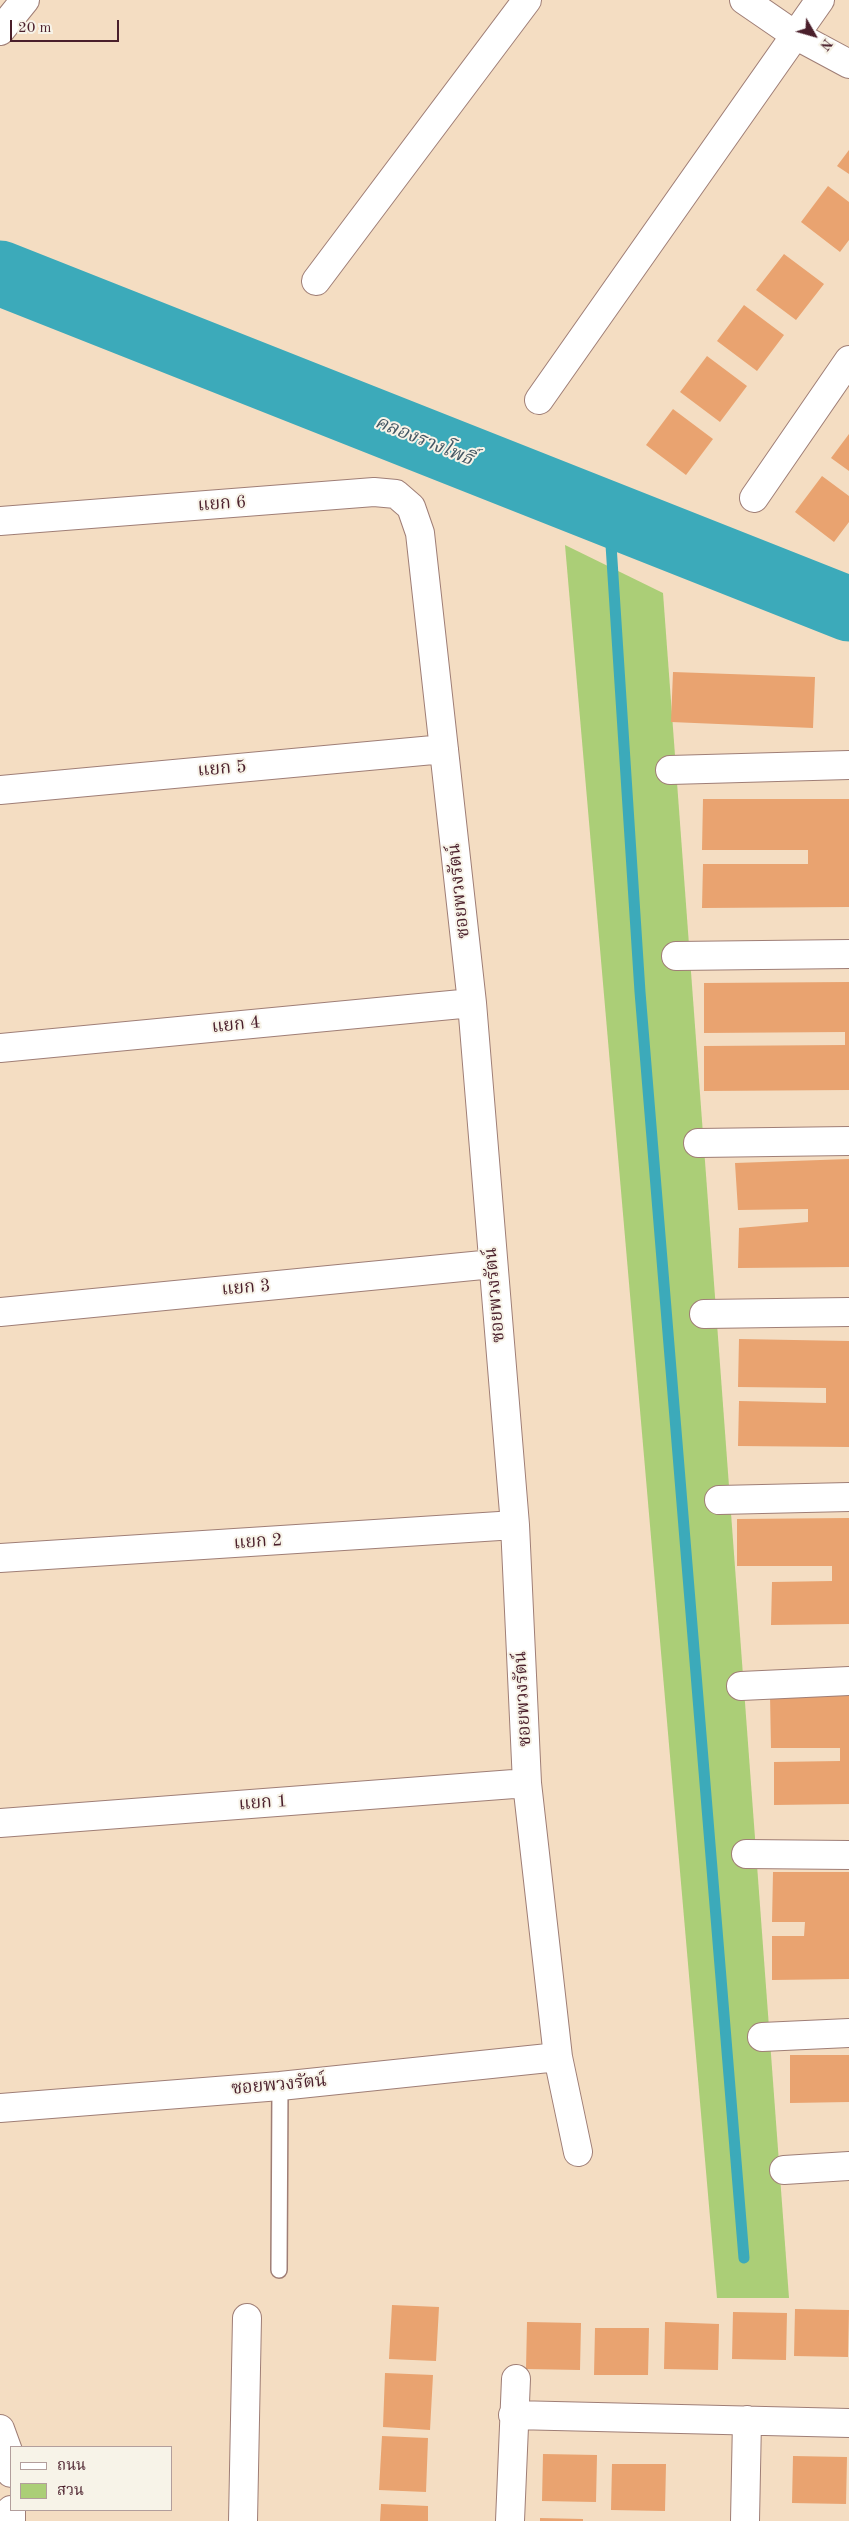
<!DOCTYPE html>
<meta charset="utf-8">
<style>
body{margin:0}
#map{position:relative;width:849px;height:2521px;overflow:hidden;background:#f4ddc2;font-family:"Old Standard TT","Noto Serif Thai",serif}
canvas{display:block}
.legend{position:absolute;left:10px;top:2446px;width:162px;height:65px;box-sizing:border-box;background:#f7f3e8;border:1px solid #b29e9c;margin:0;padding:6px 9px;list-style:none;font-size:15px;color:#4a1f2b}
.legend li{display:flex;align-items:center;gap:10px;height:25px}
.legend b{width:25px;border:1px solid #b29e9c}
.north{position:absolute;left:789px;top:10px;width:50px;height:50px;-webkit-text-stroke:4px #f7f3e8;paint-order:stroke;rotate:128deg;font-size:14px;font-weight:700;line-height:20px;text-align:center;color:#4a1f2b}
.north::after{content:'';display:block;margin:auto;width:18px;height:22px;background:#4a1f2b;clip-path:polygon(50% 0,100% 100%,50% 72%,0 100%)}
.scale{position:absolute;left:10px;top:20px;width:109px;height:22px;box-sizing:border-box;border:2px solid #4a1f2b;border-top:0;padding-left:6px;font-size:15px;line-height:18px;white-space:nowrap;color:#4a1f2b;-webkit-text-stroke:4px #f7f3e8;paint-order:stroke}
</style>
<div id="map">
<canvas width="849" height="2521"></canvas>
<ul class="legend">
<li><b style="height:6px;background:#fff"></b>ถนน</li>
<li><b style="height:14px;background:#abce77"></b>สวน</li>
</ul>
<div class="north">N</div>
<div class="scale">20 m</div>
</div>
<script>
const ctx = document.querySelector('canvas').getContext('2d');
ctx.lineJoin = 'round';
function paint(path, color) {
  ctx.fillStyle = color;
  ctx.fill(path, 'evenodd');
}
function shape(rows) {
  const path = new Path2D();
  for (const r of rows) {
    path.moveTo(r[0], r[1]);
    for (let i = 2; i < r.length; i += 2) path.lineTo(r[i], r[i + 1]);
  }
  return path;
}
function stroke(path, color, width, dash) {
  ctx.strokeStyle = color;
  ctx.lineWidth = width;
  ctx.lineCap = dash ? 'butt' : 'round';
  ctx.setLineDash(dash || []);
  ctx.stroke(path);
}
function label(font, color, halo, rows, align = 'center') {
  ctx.font = font + ' "Old Standard TT","Noto Serif Thai",serif';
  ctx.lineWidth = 4;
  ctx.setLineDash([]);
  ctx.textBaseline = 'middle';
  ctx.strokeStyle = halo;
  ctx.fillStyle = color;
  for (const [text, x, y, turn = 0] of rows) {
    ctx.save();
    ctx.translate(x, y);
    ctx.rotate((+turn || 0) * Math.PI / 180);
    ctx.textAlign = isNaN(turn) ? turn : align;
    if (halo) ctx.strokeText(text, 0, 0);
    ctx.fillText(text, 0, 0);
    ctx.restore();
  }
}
const green = shape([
 [565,545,663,593,789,2298,717,2298]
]);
const stream = shape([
 [609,514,640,992,744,2258]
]);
const river = shape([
 [0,273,849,609]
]);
const building = shape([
 [849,150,849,174,837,166],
 [828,186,849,202,849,240,840,252,801,222],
 [784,254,824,284,796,320,756,290],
 [744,305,784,335,757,371,717,341],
 [707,356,747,386,720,422,680,392],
 [673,409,713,439,686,475,646,445],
 [849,434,849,471,831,458],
 [822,476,849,496,849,522,834,542,795,512],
 [673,672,815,677,813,728,671,722],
 [703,799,849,799,849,907,702,908,703,864,808,864,808,850,702,850],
 [849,982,849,1090,704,1091,704,1046,845,1045,845,1032,704,1033,704,983],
 [849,1159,849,1267,738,1268,739,1228,808,1222,808,1209,738,1210,735,1163],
 [739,1339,849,1341,849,1447,738,1446,739,1401,826,1403,826,1388,738,1387],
 [849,1518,849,1624,771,1625,772,1582,832,1581,832,1566,737,1566,737,1519],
 [770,1695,849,1695,849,1804,774,1805,774,1762,840,1761,840,1748,771,1748],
 [773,1872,849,1872,849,1979,772,1980,772,1936,804,1936,805,1922,772,1922],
 [790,2055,849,2055,849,2102,790,2103],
 [392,2305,439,2307,436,2361,389,2359],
 [795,2309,849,2310,848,2357,794,2356],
 [733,2312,787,2313,786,2360,732,2359],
 [527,2322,581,2323,580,2370,526,2369],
 [665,2322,719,2324,718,2370,664,2369],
 [595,2328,649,2328,648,2375,594,2375],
 [385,2373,433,2375,430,2430,383,2427],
 [382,2436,428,2438,426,2492,379,2490],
 [543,2454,597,2455,596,2502,542,2501],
 [793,2456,847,2457,846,2504,792,2503],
 [612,2464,666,2464,665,2511,611,2510],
 [381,2504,428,2506,428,2521,380,2521],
 [540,2518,583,2519,583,2521,540,2521]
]);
const service = shape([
 [279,2270,280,2086]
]);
const minor = shape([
 [744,0,795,35,849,64],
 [0,31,25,0],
 [316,281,527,0],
 [539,400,820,0],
 [754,498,849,360],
 [0,521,374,492,396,494,411,507,420,533,472,1003,515,1525,527,1783,558,2057,578,2152],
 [670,770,849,765],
 [0,790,444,749],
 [676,956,849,954],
 [0,1048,472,1003],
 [698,1143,849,1141],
 [0,1312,493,1264],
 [704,1314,849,1312],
 [719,1500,849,1497],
 [0,1558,515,1525],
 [741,1686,849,1681],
 [0,1823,527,1783],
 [746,1854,849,1855],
 [762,2037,849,2033],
 [0,2108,280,2086,558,2057],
 [784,2170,849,2166],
 [513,2415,849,2423],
 [0,2429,8,2451,11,2473],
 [11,2521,11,2510],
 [243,2521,247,2318],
 [510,2521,516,2379],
 [745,2521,747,2420]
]);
const streetNames = [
 ["แยก 6",222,504,-4],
 ["แยก 5",222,769,-5],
 ["ซอยพวงรัตน์",459,891,-96],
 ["แยก 4",236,1025,-6],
 ["แยก 3",246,1288,-5],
 ["ซอยพวงรัตน์",495,1295,-95],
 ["แยก 2",258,1542,-4],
 ["ซอยพวงรัตน์",523,1699,-93],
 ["แยก 1",263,1803,-4],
 ["ซอยพวงรัตน์",279,2085,-5]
];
const waterNames = [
 ["คลองรางโพธิ์",424,441,22]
];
paint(green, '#abce77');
stroke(stream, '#3caaba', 11);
stroke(river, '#3caaba', 65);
paint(building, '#e9a370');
stroke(service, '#9f7e76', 18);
stroke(minor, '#9f7e76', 30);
stroke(service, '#fff', 15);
stroke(minor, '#fff', 28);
label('18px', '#4a1f2b', '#f7f3e8', streetNames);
label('italic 19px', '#445764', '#f7f3e8', waterNames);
</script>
